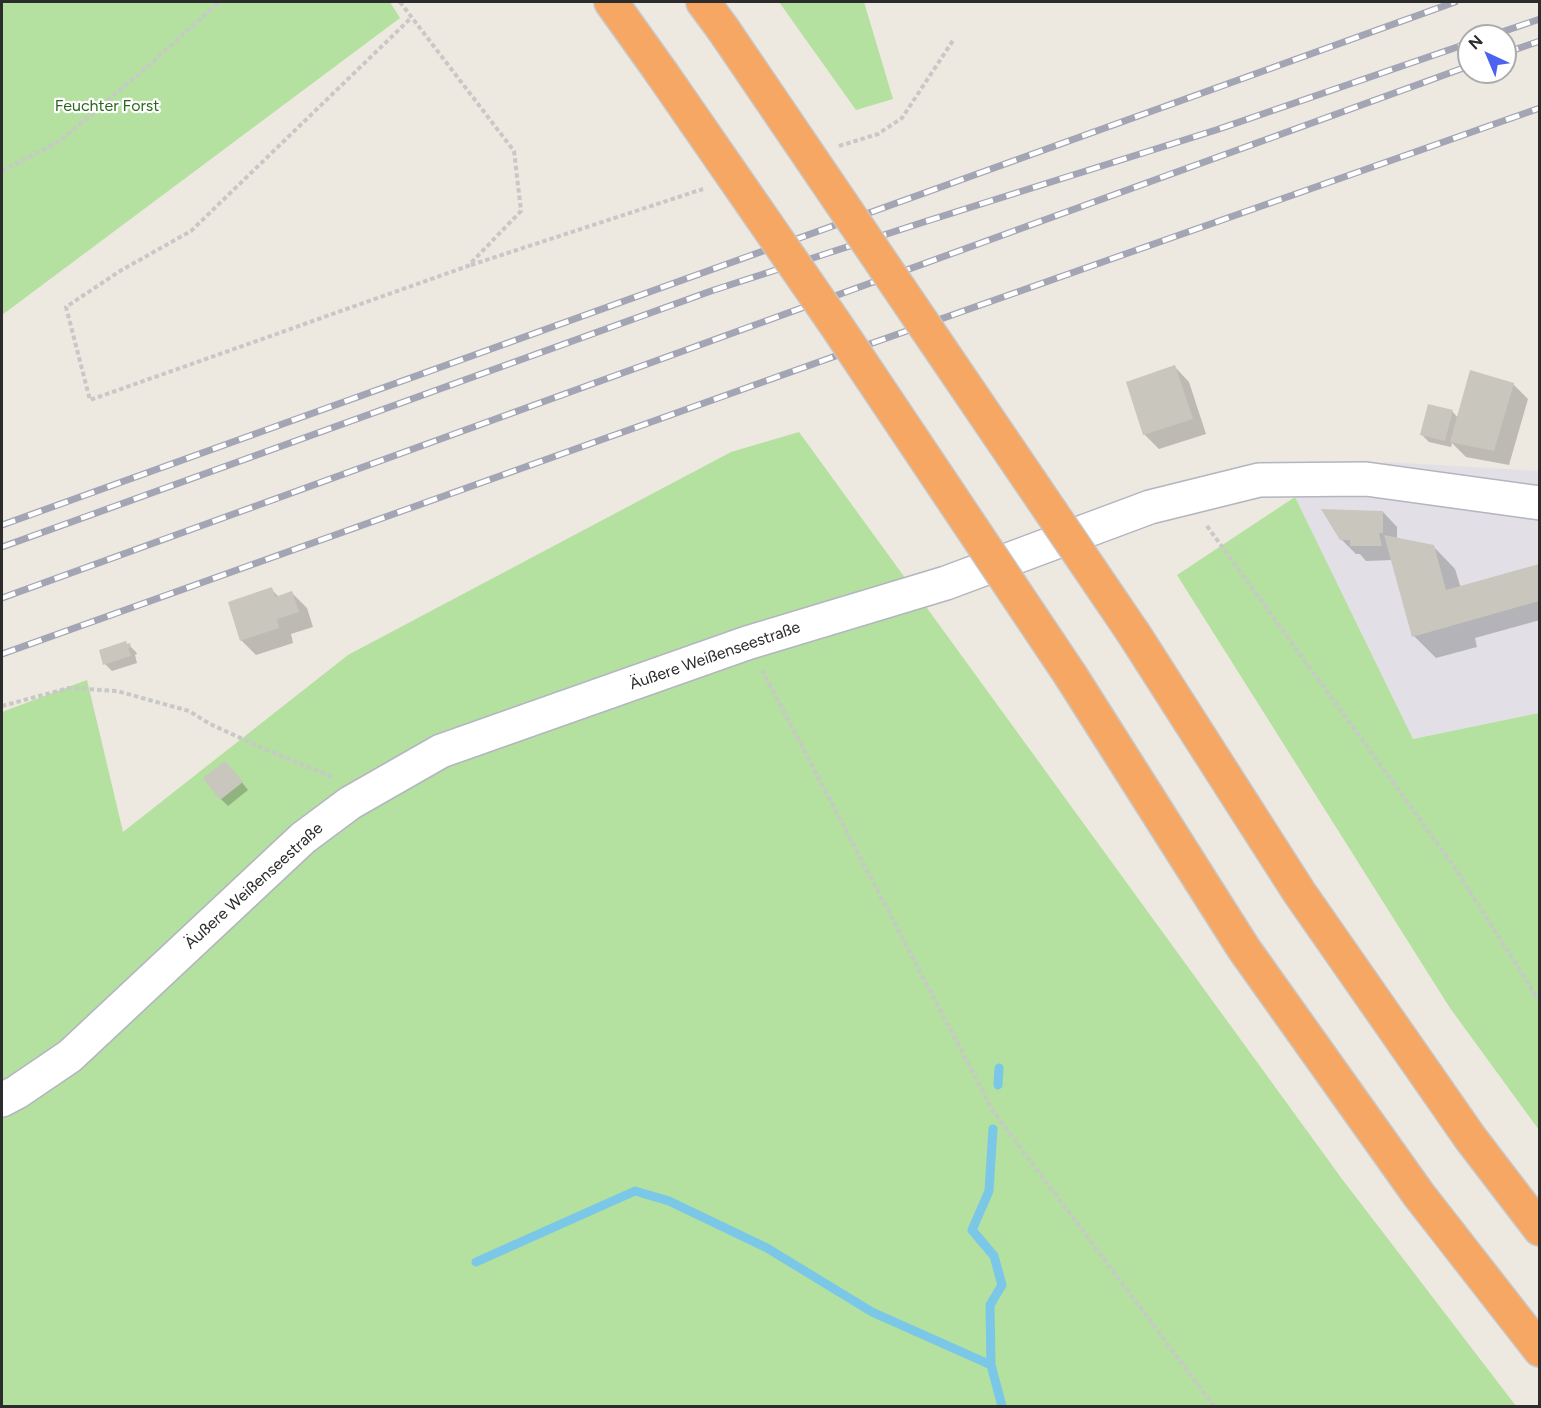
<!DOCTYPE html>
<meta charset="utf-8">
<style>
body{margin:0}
#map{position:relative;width:1541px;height:1408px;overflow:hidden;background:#ede8e0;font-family:Figtree,sans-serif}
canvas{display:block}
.frame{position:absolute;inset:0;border:3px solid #2c2c2c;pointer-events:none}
.north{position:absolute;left:1457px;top:24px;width:60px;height:60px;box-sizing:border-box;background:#fff;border:2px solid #ababab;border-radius:50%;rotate:316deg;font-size:16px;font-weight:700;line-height:24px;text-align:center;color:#2c2c2c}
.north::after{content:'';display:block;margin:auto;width:21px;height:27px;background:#4a64ef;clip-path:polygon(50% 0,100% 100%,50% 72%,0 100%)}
</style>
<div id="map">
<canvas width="1541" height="1408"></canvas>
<div class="frame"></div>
<div class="north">N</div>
</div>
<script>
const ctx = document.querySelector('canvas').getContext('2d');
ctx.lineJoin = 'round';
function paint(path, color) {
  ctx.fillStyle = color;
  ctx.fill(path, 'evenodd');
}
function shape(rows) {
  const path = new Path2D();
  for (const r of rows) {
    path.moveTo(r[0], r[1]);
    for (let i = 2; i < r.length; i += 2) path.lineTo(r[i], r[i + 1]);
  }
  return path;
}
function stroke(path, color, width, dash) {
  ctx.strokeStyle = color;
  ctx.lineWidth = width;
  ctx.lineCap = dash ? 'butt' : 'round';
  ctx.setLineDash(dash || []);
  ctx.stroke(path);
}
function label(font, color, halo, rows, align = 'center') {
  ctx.font = font + ' Figtree,sans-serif';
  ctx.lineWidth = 4.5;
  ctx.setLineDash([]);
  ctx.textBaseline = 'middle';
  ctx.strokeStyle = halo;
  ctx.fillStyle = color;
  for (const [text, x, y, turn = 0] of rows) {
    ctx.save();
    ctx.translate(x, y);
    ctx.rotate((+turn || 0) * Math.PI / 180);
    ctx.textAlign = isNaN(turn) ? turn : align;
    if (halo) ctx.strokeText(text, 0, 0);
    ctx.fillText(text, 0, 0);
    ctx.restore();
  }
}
const industrial = shape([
 [1386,462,1539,471,1539,713,1413,739,1295,497]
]);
const green = shape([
 [2,2,390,2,400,18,2,315],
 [779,2,864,2,893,99,856,110],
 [799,432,1342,1179,1516,1406,2,1406,2,712,87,680,123,832,348,655,731,452],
 [1295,497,1413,739,1539,713,1539,1130,1450,1008,1177,575]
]);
const shadow = shape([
 [1175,367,1189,382,1206,434,1159,449,1144,434],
 [1513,384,1528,399,1509,465,1466,457,1452,443,1451,447,1429,442,1422,435,1452,411,1458,418],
 [1383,512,1397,527,1397,539,1433,546,1455,569,1461,588,1540,565,1540,620,1475,638,1477,647,1436,658,1414,636,1393,560,1366,561,1360,554,1356,554,1341,539],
 [271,589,279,597,292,593,307,608,313,627,291,634,293,643,256,655,241,640],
 [129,645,136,652,137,654,135,655,137,663,112,671,105,664],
 [232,770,248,790,228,806,221,799]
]);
const stream = shape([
 [998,1085,999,1068],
 [993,1129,989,1191,972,1230,994,1256,1002,1285,990,1305,991,1365,1002,1406],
 [476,1262,635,1191,669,1201,767,1248,872,1312,991,1365]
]);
const building = shape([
 [1175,365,1193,419,1143,435,1126,382],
 [1470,370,1514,383,1494,451,1450,442],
 [1428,404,1453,410,1445,441,1420,435],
 [1321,509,1383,511,1383,533,1379,533,1382,546,1350,546,1350,540,1340,540],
 [1384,535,1434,545,1446,590,1539,564,1539,601,1412,637],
 [272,587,275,597,292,591,299,612,277,619,279,628,240,641,228,602],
 [126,641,127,644,130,643,131,647,128,648,131,656,103,665,99,650],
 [225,761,243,782,220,800,203,778]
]);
const path = shape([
 [400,2,514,151,521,211,468,266,90,400,66,307,120,271,191,231,411,18],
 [839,146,878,134,902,118,954,39],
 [2,171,60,141,147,67,219,2],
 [471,265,703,189],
 [1207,526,1453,865,1540,1002],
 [762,670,993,1111,1214,1406],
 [2,706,69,688,117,691,189,711,210,724,260,747,332,777]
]);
const minor = shape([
 [2,1100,17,1092,70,1056,303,838,350,803,441,751,747,643,946,583,1150,507,1259,480,1366,479,1540,503]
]);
const motorway = shape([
 [611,2,661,72],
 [703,2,723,29],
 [1134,634,1299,892,1471,1139,1540,1229],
 [1071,676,1244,949,1419,1195,1540,1350]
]);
const rail = shape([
 [1490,36,1540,19],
 [1505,53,1540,41],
 [2,525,1455,2],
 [2,547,711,291,927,221,1216,130,1469,43],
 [2,598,1469,66],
 [2,654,830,358,1540,108]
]);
const motorwayBridge = shape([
 [723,29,1134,634],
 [661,72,836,325,1071,676]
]);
const parkNames = [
 ["Feuchter Forst",107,106]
];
const streetNames = [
 ["Äußere Weißenseestraße",715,656,-19],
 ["Äußere Weißenseestraße",254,886,-42]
];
paint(industrial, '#e2e0e6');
paint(green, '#b4e0a0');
paint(shadow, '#0003');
stroke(stream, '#7ac7e8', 9);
paint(building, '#c9c6be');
stroke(minor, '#b3b5bf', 36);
stroke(motorway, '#c8c8c8', 36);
stroke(path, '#c8c8c8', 4, [4.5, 3]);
stroke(minor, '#fff', 33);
stroke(motorway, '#f5a763', 33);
stroke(rail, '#a3a5b5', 7);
stroke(rail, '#fff', 4.5, [14]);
stroke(motorwayBridge, '#c8c8c8', 36, []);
stroke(motorwayBridge, '#f5a763', 33);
label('16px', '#2c671f', '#fff', parkNames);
label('16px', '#2c2c2c', '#fff', streetNames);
</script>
